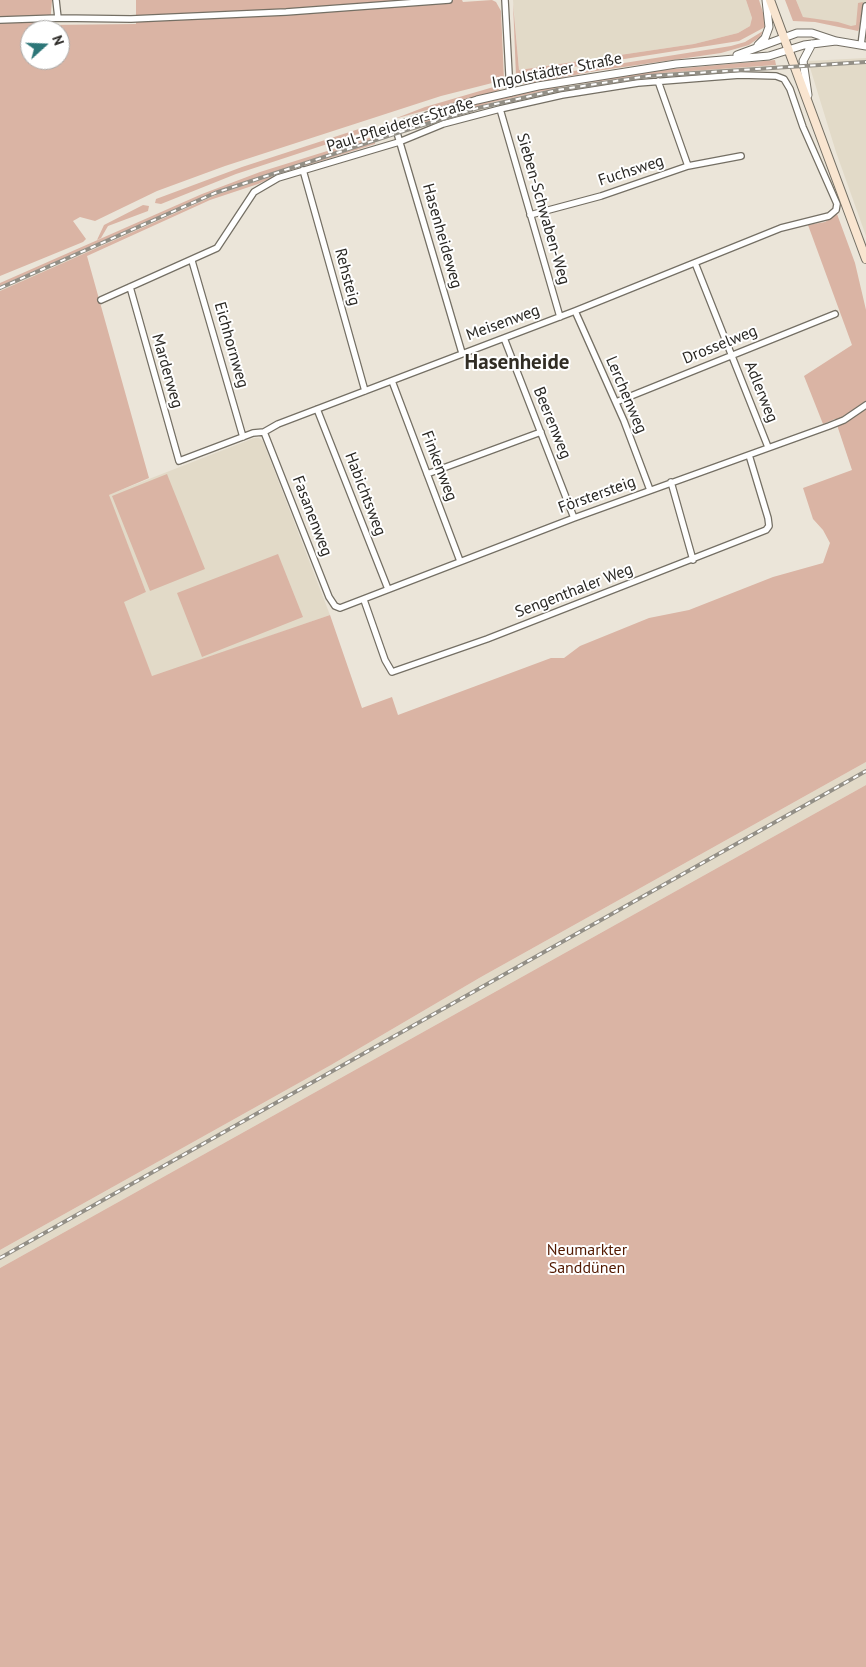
<!DOCTYPE html>
<meta charset="utf-8">
<style>
body{margin:0}
#map{position:relative;width:866px;height:1667px;overflow:hidden;background:#ebe5d9;font-family:"PT Sans",sans-serif}
canvas{display:block}
.north{position:absolute;left:20px;top:20px;width:50px;height:50px;box-sizing:border-box;background:#fff;border:1px solid #aaa9a7;border-radius:50%;rotate:70deg;font-size:14px;font-weight:700;line-height:20px;text-align:center;color:#2a2824}
.north::after{content:'';display:block;margin:auto;width:18px;height:22px;background:#2c7678;clip-path:polygon(50% 0,100% 100%,50% 72%,0 100%)}
</style>
<div id="map">
<canvas width="866" height="1667"></canvas>
<div class="north">N</div>
</div>
<script>
const ctx = document.querySelector('canvas').getContext('2d');
ctx.lineJoin = 'round';
function paint(path, color) {
  ctx.fillStyle = color;
  ctx.fill(path, 'evenodd');
}
function shape(rows) {
  const path = new Path2D();
  for (const r of rows) {
    path.moveTo(r[0], r[1]);
    for (let i = 2; i < r.length; i += 2) path.lineTo(r[i], r[i + 1]);
  }
  return path;
}
function stroke(path, color, width, dash) {
  ctx.strokeStyle = color;
  ctx.lineWidth = width;
  ctx.lineCap = dash ? 'butt' : 'round';
  ctx.setLineDash(dash || []);
  ctx.stroke(path);
}
function label(font, color, halo, rows, align = 'center') {
  ctx.font = font + ' "PT Sans",sans-serif';
  ctx.lineWidth = 4;
  ctx.setLineDash([]);
  ctx.textBaseline = 'middle';
  ctx.strokeStyle = halo;
  ctx.fillStyle = color;
  for (const [text, x, y, turn = 0] of rows) {
    ctx.save();
    ctx.translate(x, y);
    ctx.rotate((+turn || 0) * Math.PI / 180);
    ctx.textAlign = isNaN(turn) ? turn : align;
    if (halo) ctx.strokeText(text, 0, 0);
    ctx.fillText(text, 0, 0);
    ctx.restore();
  }
}
const built = shape([
 [513,0,746,0,752,18,750,26,738,33,694,44,519,70],
 [796,0,866,0,866,31,803,17],
 [866,58,866,236,836,152,808,61],
 [785,65,788,68,649,78,588,87,478,111,401,134,404,129,477,106,571,85,676,71],
 [374,139,375,142,198,203,0,291,0,286,197,199,246,180],
 [254,438,259,438,263,441,330,615,152,677,123,601,146,592,108,495],
 [866,762,866,785,0,1268,0,1250,331,1065,481,977]
]);
const green = shape([
 [0,0,52,0,50,25,136,24,136,0,462,0,463,2,492,0,496,2,501,11,504,80,441,96,225,166,157,191,95,221,80,217,73,221,86,239,83,242,0,276],
 [30,30,60,30,60,60,30,60],
 [746,0,759,0,765,19,765,27,739,41,516,76,513,3,519,70,694,44,738,33,750,26,752,18],
 [785,0,796,0,803,17,838,22,851,26,856,25,858,3,863,2,859,29,858,31,815,22,793,21],
 [763,31,760,37,749,45,721,53,596,71,533,83,524,84,517,80,731,46,745,42],
 [775,60,776,65,662,73,571,85,493,102,404,129,408,125,476,104,556,86,662,70],
 [497,86,504,86,497,91,394,119,425,107],
 [365,127,370,130,236,174,161,204,155,203,156,199,242,167],
 [372,137,374,139,215,192,0,286,0,283,202,194,260,172],
 [375,142,375,144,280,174,258,184,210,200,87,256,149,478,109,495,146,592,124,602,152,676,330,615,362,708,392,697,398,715,551,658,564,658,580,646,649,618,689,610,773,577,823,563,830,543,823,530,813,519,803,488,852,470,835,419,823,424,804,376,852,345,808,225,825,222,837,214,855,263,866,310,866,762,481,977,331,1065,0,1250,0,291,216,195],
 [143,205,149,206,148,211,108,226,101,238,97,240,104,225],
 [167,474,205,569,150,591,112,496],
 [278,554,303,617,202,657,177,593],
 [866,785,866,1667,0,1667,0,1268]
]);
const minor = shape([
 [56,0,58,18,131,19,286,12,449,0],
 [505,0,510,93],
 [0,20,58,18],
 [861,45,866,6],
 [658,81,688,166],
 [500,109,560,317],
 [395,126,462,353],
 [303,170,365,391],
 [530,215,601,196,688,166,741,156],
 [192,261,243,437],
 [695,263,768,447],
 [101,300,217,248,254,192,278,178,399,142,443,124,500,109,562,95,638,83,740,75,776,76,784,79,790,89,803,127,837,204,836,210,829,216,781,228,575,311,278,424,264,432,253,433,179,461,130,287],
 [575,311,624,421,650,490],
 [504,338,574,518],
 [392,381,460,561],
 [616,402,835,314],
 [317,409,388,589],
 [264,432,329,597,335,606,340,608,574,518,829,426,844,420,866,405],
 [427,474,541,432],
 [671,482,693,560],
 [364,600,385,660,392,672,487,639,766,530,769,526,768,518,749,455]
]);
const tertiary = shape([
 [758,45,765,38,769,27,766,0],
 [737,55,797,33,812,33,836,41,866,46],
 [808,95,803,61,812,44],
 [395,126,477,100,538,86,676,64,769,56,804,45,836,41]
]);
const secondary = shape([
 [770,0,866,259]
]);
const rail = shape([
 [0,288,215,193,397,133,478,108,557,90,648,76,866,62],
 [0,1258,866,771]
]);
const streetNames = [
 ["Ingolstädter Straße",557,71,-11],
 ["Paul-Pfleiderer-Straße",400,125,-17],
 ["Fuchsweg",631,171,-18],
 ["Sieben-Schwaben-Weg",543,209,74],
 ["Hasenheideweg",442,236,74],
 ["Rehsteig",347,277,75],
 ["Meisenweg",503,323,-20],
 ["Eichhornweg",231,345,74],
 ["Drosselweg",720,345,-22],
 ["Marderweg",167,371,74],
 ["Adlerweg",761,392,68],
 ["Lerchenweg",626,395,67],
 ["Beerenweg",552,423,68],
 ["Finkenweg",439,466,69],
 ["Habichtsweg",365,494,69],
 ["Förstersteig",597,495,-20],
 ["Fasanenweg",312,516,69],
 ["Sengenthaler Weg",574,591,-21]
];
const parkNames = [
 ["Neumarkter",587,1250],
 ["Sanddünen",587,1268]
];
const districtNames = [
 ["Hasenheide",517,363]
];
paint(built, '#e2dac8');
paint(green, '#dab4a4');
stroke(minor, '#746f64', 8);
stroke(tertiary, '#746f64', 9);
stroke(secondary, '#746f64', 10);
stroke(minor, '#fff', 5.5);
stroke(tertiary, '#fff', 7);
stroke(secondary, '#f9e5d0', 8);
stroke(rail, '#938f86', 4);
stroke(rail, '#fff', 2, [5.5]);
label('16px', '#2a2824', '#fff', streetNames);
label('16px', '#521900', '#fff', parkNames);
label('bold 21px', '#312d24', '#fff', districtNames);
</script>
